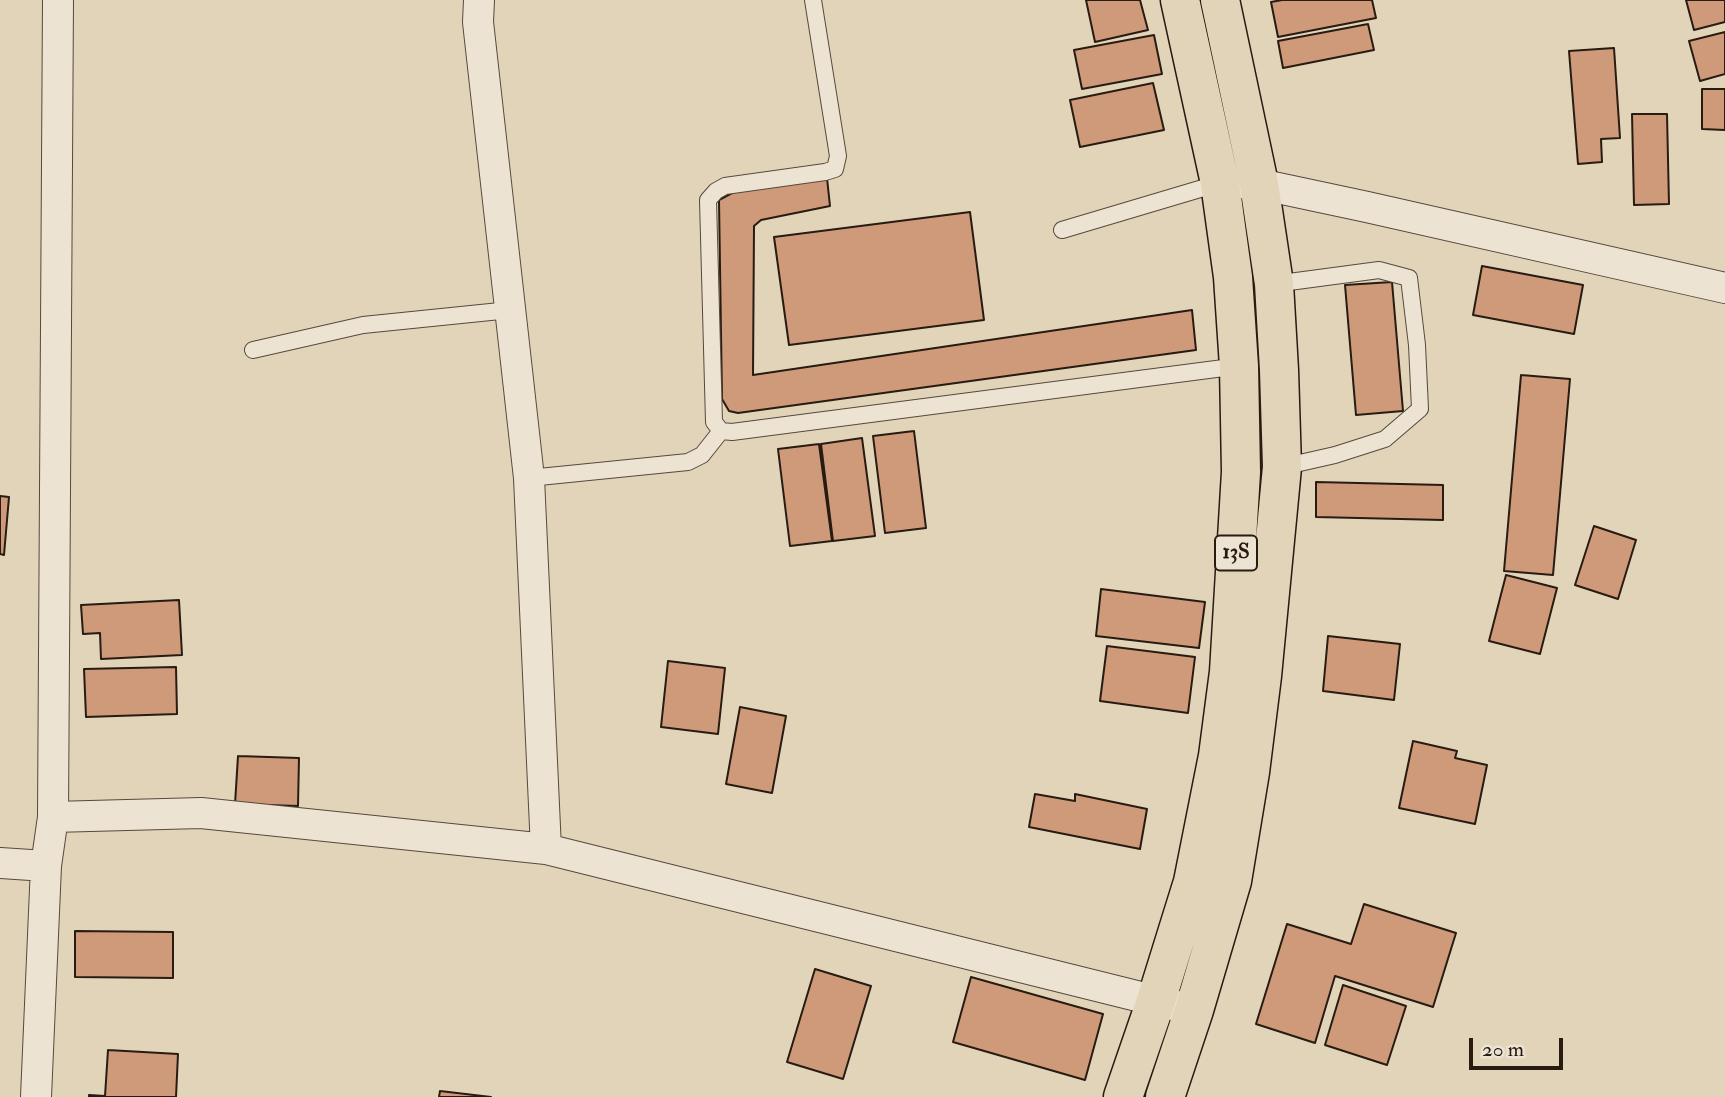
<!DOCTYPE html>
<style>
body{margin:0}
#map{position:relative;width:1725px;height:1097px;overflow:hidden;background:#e2d4b9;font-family:"IM FELL Double Pica",serif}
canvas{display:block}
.scale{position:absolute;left:1469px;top:1038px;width:94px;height:32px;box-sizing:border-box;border:4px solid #281b12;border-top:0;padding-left:9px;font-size:21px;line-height:24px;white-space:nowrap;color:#281b12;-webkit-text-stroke:5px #ece3d2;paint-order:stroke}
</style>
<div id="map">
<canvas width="1725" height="1097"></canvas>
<div class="scale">20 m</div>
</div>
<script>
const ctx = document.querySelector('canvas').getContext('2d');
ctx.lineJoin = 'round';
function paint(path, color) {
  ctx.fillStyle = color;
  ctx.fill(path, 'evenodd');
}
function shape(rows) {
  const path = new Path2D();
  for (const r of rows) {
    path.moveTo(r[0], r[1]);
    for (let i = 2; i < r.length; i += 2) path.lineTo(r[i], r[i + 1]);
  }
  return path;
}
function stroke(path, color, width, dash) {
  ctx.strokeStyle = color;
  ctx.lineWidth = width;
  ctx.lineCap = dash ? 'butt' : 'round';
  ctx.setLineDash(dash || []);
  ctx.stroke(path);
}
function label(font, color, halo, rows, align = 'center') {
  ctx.font = font + ' "IM FELL Double Pica",serif';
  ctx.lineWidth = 6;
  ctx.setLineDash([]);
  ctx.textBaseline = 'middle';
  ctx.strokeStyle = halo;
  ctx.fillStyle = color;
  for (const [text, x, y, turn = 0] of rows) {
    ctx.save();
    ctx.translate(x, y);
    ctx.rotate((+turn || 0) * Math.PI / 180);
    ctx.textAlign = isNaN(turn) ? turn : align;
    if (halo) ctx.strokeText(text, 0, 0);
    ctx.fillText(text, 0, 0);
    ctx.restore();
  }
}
const building = shape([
 [1086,0,1140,0,1148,30,1095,42,1086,0],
 [1282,0,1372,0,1376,18,1278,37,1271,2,1282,0],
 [1686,0,1725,0,1725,22,1694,30,1686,0],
 [1368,24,1374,50,1283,68,1278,41,1368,24],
 [1725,32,1725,74,1700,81,1689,41,1725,32],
 [1154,35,1162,74,1082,89,1074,50,1154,35],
 [1614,48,1620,138,1601,139,1602,162,1578,164,1569,51,1614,48],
 [1153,83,1164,130,1080,147,1070,100,1153,83],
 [1702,89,1725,89,1725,130,1702,129,1702,89],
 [1632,114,1667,114,1669,204,1634,205,1632,114],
 [827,178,830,206,761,220,754,226,753,375,1192,310,1196,350,738,413,729,411,722,399,719,200,734,192,827,178],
 [970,212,984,320,789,345,774,237,970,212],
 [1482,266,1583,285,1574,334,1473,315,1482,266],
 [1392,282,1403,411,1356,415,1345,285,1392,282],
 [1521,375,1570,379,1553,575,1504,571,1521,375],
 [914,431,926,528,885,533,873,436,914,431],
 [862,438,875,536,833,541,821,444,862,438],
 [819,444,832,541,790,546,778,449,819,444],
 [1316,482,1443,485,1443,520,1316,517,1316,482],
 [0,496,9,497,4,555,0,554,0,496],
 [1594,526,1636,540,1618,599,1575,585,1594,526],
 [1506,575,1557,588,1540,654,1489,641,1506,575],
 [1101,589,1205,602,1199,648,1096,636,1101,589],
 [179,600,182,655,101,659,100,633,83,634,81,605,179,600],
 [1328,636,1400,644,1394,700,1323,691,1328,636],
 [1107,646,1195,657,1188,713,1100,701,1107,646],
 [668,661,725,668,718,734,661,727,668,661],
 [176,667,177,714,86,717,84,669,176,667],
 [740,707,786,716,772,793,726,784,740,707],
 [1413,741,1457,751,1455,758,1487,765,1475,824,1399,808,1413,741],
 [238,756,299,758,298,806,235,804,238,756],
 [1035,794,1075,801,1075,794,1147,809,1140,849,1029,827,1035,794],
 [1364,904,1456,933,1433,1007,1335,976,1315,1043,1256,1024,1287,924,1351,944,1364,904],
 [75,931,173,932,173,978,75,977,75,931],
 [815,969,871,986,843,1079,787,1062,815,969],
 [971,977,1103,1014,1085,1080,953,1042,971,977],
 [1343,985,1406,1006,1387,1065,1325,1045,1343,985],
 [108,1050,178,1054,176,1097,89,1097,89,1095,105,1096,108,1050],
 [440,1091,491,1097,439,1097,440,1091]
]);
const service = shape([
 [813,0,838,156,835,169,825,172,725,186,716,191,708,200,714,422,721,431,732,432,1239,366],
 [1062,230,1220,183],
 [1274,284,1379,270,1409,278,1417,345,1420,409,1385,439,1335,455,1282,467],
 [253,350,363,325,510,310],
 [529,478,688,462,702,455,721,431]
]);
const minor = shape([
 [479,0,478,22,529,478,546,849],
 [1240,183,1259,184,1367,207,1725,288],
 [53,817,201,813,546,849,1177,1006],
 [0,863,46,866],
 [36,1097,46,866,53,817,58,0]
]);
const trunk = shape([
 [1123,1097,1156,1001,1193,882,1218,756,1229,672,1241,472,1239,366,1233,277,1220,183,1180,0],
 [1165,1097,1194,1010,1232,881,1250,772,1262,676,1282,467,1279,370,1274,284,1259,184,1220,0]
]);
const shields = [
 [1236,553,42]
];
const shieldNames = [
 ["13S",1236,553]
];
paint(building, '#ce9a7a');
stroke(building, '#281b12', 2);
stroke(service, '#56493c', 18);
stroke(minor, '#56493c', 32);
stroke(trunk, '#281b12', 41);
stroke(service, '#ece3d2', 16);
stroke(minor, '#ece3d2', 30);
stroke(trunk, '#e2d4b9', 38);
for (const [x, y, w] of shields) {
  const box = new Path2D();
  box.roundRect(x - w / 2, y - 17.5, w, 35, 5);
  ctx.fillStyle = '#ece3d2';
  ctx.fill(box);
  stroke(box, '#281b12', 2);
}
label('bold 21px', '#281b12', null, shieldNames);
</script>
